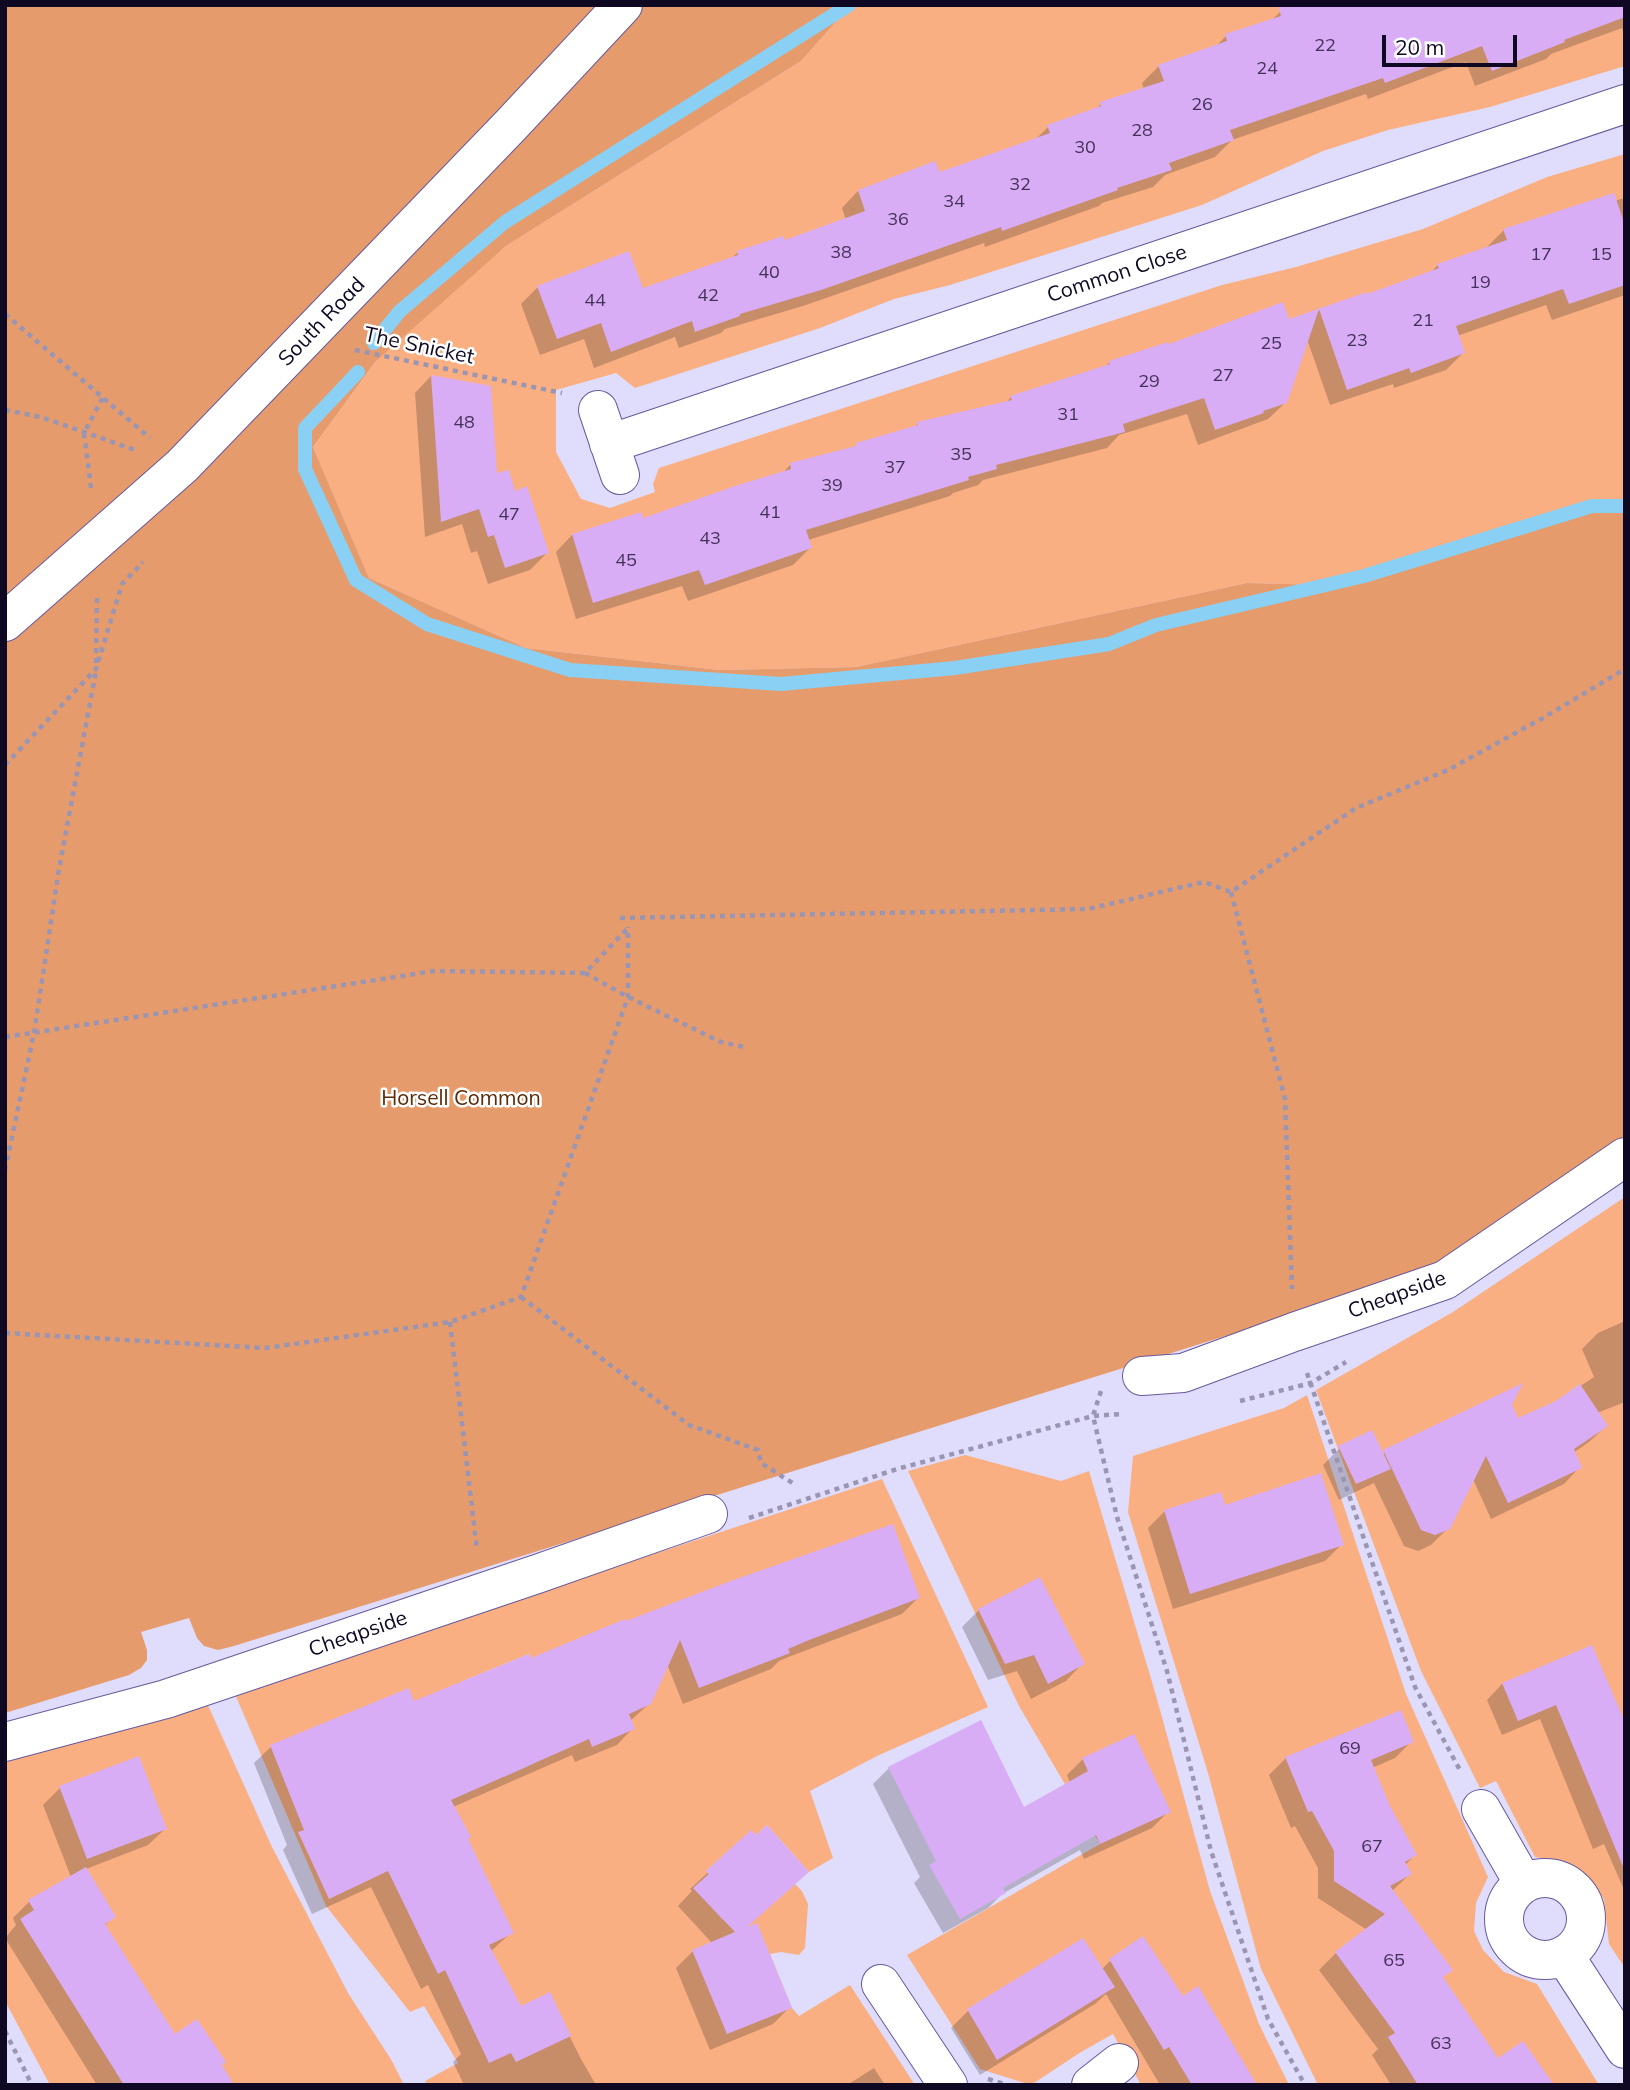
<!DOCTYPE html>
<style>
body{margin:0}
#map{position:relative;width:1630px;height:2090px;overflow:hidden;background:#e0dcfb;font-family:Mulish,sans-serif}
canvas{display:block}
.frame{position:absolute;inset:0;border:7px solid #0f0823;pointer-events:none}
.scale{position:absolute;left:1382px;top:35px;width:135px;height:32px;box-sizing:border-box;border:4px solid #0f0823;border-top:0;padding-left:9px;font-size:21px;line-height:24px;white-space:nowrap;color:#0f0823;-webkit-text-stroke:5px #fff;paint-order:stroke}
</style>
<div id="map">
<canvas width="1630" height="2090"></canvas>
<div class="frame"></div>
<div class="scale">20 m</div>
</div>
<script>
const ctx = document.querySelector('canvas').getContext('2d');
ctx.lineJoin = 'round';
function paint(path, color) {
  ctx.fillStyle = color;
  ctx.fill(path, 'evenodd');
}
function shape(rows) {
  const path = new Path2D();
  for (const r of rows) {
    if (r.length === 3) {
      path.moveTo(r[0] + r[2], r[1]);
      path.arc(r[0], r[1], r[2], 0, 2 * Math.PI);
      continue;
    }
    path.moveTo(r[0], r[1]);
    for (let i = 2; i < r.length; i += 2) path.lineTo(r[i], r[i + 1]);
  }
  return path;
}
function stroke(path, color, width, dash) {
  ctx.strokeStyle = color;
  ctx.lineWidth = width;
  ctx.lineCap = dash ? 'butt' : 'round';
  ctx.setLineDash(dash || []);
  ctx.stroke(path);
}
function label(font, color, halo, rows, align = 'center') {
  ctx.font = font + ' Mulish,sans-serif';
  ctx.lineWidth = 5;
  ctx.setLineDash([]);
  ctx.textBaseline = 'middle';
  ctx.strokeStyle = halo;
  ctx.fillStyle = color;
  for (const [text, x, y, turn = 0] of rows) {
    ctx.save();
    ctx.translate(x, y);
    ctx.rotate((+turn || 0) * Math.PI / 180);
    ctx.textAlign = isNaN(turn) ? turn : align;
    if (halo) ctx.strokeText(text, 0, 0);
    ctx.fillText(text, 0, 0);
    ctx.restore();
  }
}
const green = shape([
 [851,5,1625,5,1625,66,1490,107,1388,130,1323,151,1202,205,950,285,894,299,820,328,635,388,616,373,556,390,556,452,581,499,610,508,655,492,653,484,659,468,1222,285,1296,267,1423,229,1547,177,1625,154,1625,506,1592,506,1395,566,1326,585,1247,583,856,667,719,670,526,648,369,578,313,447,385,349,506,246,801,61],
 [1625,1197,1625,1968,1609,1944,1604,1899,1587,1875,1565,1862,1535,1857,1496,1781,1480,1788,1421,1671,1316,1390,1453,1312],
 [1307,1395,1406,1694,1488,1877,1476,1903,1474,1931,1483,1950,1504,1972,1537,1984,1599,2085,1318,2085,1261,1969,1208,1773,1128,1512,1133,1456,1284,1408],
 [965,1455,1061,1481,1089,1471,1155,1692,1210,1891,1259,2024,1289,2085,1141,2085,1113,2034,1081,2052,1031,2085,980,2069,907,1955,1100,1844,1019,1706,908,1471],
 [882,1479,988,1707,879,1755,810,1791,833,1858,809,1872,767,1825,756,1835,751,1831,706,1871,709,1874,694,1888,723,1920,738,1907,777,1900,795,1884,802,1891,808,1904,805,1948,799,1955,781,1952,770,1954,792,2008,799,2016,850,1985,915,2085,427,2085,425,2081,458,2063,424,2006,410,2012,326,1906,234,1692],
 [529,1654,531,1658,528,1749,533,1764,504,1777,463,1681],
 [207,1703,271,1845,348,1993,392,2061,404,2085,50,2085,5,2001,5,1762]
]);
const forest = shape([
 [5,5,851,5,801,61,506,246,376,361,313,447,369,578,526,648,719,670,856,667,1247,583,1326,585,1395,566,1592,506,1625,506,1625,1139,1443,1268,234,1646,218,1650,204,1646,197,1638,189,1618,141,1632,147,1650,147,1660,141,1668,129,1675,5,1713]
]);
const shadow = shape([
 [1625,5,1625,30,1623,31,1622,28,1551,54,1546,59,1475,86,1466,62,1368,99,1366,94,1232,140,1215,157,1165,175,1153,187,1102,203,1099,206,985,247,984,243,803,306,725,329,721,333,679,348,675,337,594,368,584,339,540,355,521,304,538,287,642,290,731,259,738,252,783,242,846,220,842,208,858,191,939,174,1035,140,1048,127,1095,110,1101,104,1144,89,1142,83,1159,66,1215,47,1226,36,1271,21,1280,12],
 [1625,198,1625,295,1552,320,1546,305,1457,336,1463,353,1446,370,1394,388,1393,384,1330,405,1307,339,1286,402,1268,419,1198,445,1187,414,1119,435,1107,448,983,480,978,485,953,493,950,496,808,540,810,548,793,565,688,601,682,586,576,619,556,552,572,535,642,520,782,474,790,465,853,448,857,445,914,428,918,424,1006,403,1011,397,1104,368,1110,362,1168,346,1288,321,1430,273,1438,265,1487,247,1504,230],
 [431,376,496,476,514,493,547,553,530,570,488,584,477,551,471,553,462,524,425,537,415,393],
 [1625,1321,1625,1402,1597,1413,1606,1426,1589,1442,1573,1453,1580,1467,1564,1484,1491,1519,1473,1479,1448,1528,1431,1545,1418,1551,1404,1546,1374,1483,1339,1500,1323,1465,1340,1448,1382,1454,1510,1405,1518,1421,1556,1402,1594,1377,1582,1349,1598,1333],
 [1224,1507,1342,1544,1325,1561,1173,1609,1148,1528,1165,1511],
 [918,1598,902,1614,791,1656,779,1661,771,1669,683,1704,667,1664,650,1703,630,1721,633,1728,617,1745,575,1762,572,1755,453,1807,466,1840,512,1932,491,1951,520,2009,549,1995,581,2059,596,2085,464,2085,453,2062,461,2054,428,1985,421,1989,371,1887,312,1914,283,1850,287,1845,254,1763,271,1747,413,1703,530,1660],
 [979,1610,1082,1664,1066,1681,1031,1699,1017,1671,988,1680,962,1627],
 [1591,1647,1625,1727,1625,1892,1604,1844,1593,1849,1540,1719,1502,1735,1487,1700,1502,1684],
 [1412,1741,1395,1758,1372,1768,1388,1807,1415,1855,1405,1865,1410,1874,1392,1891,1450,1970,1442,1978,1498,2060,1552,2085,1391,2085,1372,2055,1378,2049,1319,1970,1336,1953,1367,1930,1318,1898,1318,1868,1295,1826,1291,1828,1269,1775,1286,1758],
 [1083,1759,1168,1812,1152,1828,1084,1859,1080,1850,1002,1894,988,1908,943,1933,914,1883,920,1877,873,1784,889,1768,1024,1809,1070,1783,1067,1775],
 [60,1788,165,1829,148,1845,86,1869,114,1916,104,1926,174,2036,220,2066,232,2085,97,2085,5,1938,16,1925,13,1918,30,1901,71,1877,43,1805],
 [751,1833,743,1930,790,2007,773,2024,710,2050,676,1968,693,1951,712,1943,678,1906,692,1891,690,1889],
 [1083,1940,1101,1970,1111,1960,1183,1998,1249,2085,1160,2085,1106,1994,1095,2004,980,2075,951,2028,968,2011],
 [874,2068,885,2085,847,2085]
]);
const stream = shape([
 [374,343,400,311,505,222,849,5],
 [358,372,305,428,305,469,356,580,427,624,570,670,781,684,955,668,1109,644,1156,625,1364,576,1592,506,1625,506]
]);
const building = shape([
 [1278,5,1625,5,1625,17,1564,40,1565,42,1492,71,1482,46,1385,83,1383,78,1230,130,1234,140,1169,163,1172,170,1117,188,1118,190,1002,231,1001,227,821,290,740,314,740,316,695,332,692,321,611,352,601,323,557,339,537,286,629,251,643,288,738,255,737,251,783,236,785,240,865,211,858,190,935,161,940,172,1050,133,1047,125,1101,106,1100,102,1164,81,1158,65,1227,41,1225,34,1281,16],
 [1614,193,1625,225,1625,285,1569,304,1563,289,1456,326,1465,353,1411,373,1409,368,1347,390,1319,309,1287,403,1263,411,1264,413,1215,430,1204,398,1123,424,1125,432,996,465,997,469,968,477,969,480,806,530,812,548,705,585,699,570,593,603,572,534,641,512,643,518,738,485,791,469,790,463,856,446,856,443,918,425,917,422,1012,400,1010,396,1110,364,1109,361,1168,342,1169,344,1283,302,1289,319,1367,292,1367,294,1439,268,1437,264,1507,240,1503,229],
 [431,375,491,386,497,473,509,470,515,491,527,486,549,553,505,568,494,535,488,537,479,509,441,522],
 [1523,1383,1512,1405,1518,1418,1556,1401,1580,1384,1608,1426,1574,1449,1582,1468,1508,1503,1486,1456,1450,1529,1435,1535,1421,1530,1383,1450],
 [1372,1430,1391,1469,1356,1484,1338,1446],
 [1321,1473,1344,1545,1190,1594,1164,1510,1221,1492,1225,1505],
 [893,1524,920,1598,809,1640,788,1649,790,1653,699,1688,680,1640,651,1704,629,1714,635,1729,592,1747,589,1739,451,1800,471,1837,468,1839,514,1933,489,1945,521,2006,550,1992,571,2036,516,2062,511,2053,489,2063,445,1970,438,1974,388,1871,329,1899,298,1832,304,1830,270,1745,409,1688,414,1701,529,1654,531,1658,625,1619,626,1621,728,1582],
 [1040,1577,1085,1664,1048,1684,1034,1655,1005,1664,978,1609],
 [1592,1645,1625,1722,1624,1869,1556,1705,1518,1721,1502,1683],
 [1401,1710,1414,1742,1371,1760,1390,1806,1417,1855,1405,1862,1412,1874,1390,1886,1453,1970,1443,1977,1498,2058,1523,2041,1554,2085,1418,2085,1388,2037,1395,2033,1335,1952,1385,1914,1334,1881,1334,1851,1312,1811,1308,1812,1285,1757],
 [981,1720,1024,1807,1088,1771,1082,1758,1134,1734,1171,1812,1100,1844,1096,1835,1003,1888,1006,1893,960,1919,929,1865,936,1861,888,1767],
 [139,1756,167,1829,87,1859,59,1786],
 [767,1825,809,1872,747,1927,757,1923,792,2008,727,2034,692,1950,735,1932,693,1888,709,1874,706,1871,751,1830,756,1835],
 [86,1867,116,1917,105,1924,175,2034,197,2019,226,2062,222,2065,234,2085,124,2085,20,1919,34,1910,28,1900],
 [1143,1936,1183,1996,1198,1986,1257,2085,1192,2085,1169,2047,1164,2050,1109,1959],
 [1083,1938,1115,1987,997,2060,967,2009]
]);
const path = shape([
 [5,314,150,438],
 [355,350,562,393],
 [5,410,41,417,135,450],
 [91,488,84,433,103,397],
 [96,663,97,598],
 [5,765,96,669,122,584,143,562],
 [1231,892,1285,1099,1292,1289],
 [620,918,1088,909,1204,882,1231,892,1356,808,1448,770,1543,718,1625,669],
 [585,973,628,997,721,1042,744,1047],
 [5,1037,434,971,585,973,628,928],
 [5,1170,34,1033,59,869,96,671],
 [521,1297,689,1425,758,1450,761,1463,794,1484],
 [450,1322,477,1550],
 [5,1333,265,1348,450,1322,521,1297,628,997,628,927],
 [1307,1373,1415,1687,1461,1772],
 [1101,1391,1093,1416,1117,1517,1167,1671,1211,1851,1268,2019,1305,2085],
 [1240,1401,1311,1383,1346,1362],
 [749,1518,897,1469,1093,1416,1121,1414],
 [5,2031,32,2085],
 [988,2079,1007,2085]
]);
const minor = shape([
 [598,410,620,475],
 [609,444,1625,104],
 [5,622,182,466,511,125,623,5],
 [1142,1376,1183,1373,1294,1332,1445,1280,1625,1157],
 [5,1742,166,1699,537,1574,708,1514],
 [1481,1809,1524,1884],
 [1545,1919,41],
 [1564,1955,1625,2049],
 [881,1984,948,2085],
 [1091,2085,1119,2063]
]);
const numberNames = [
 ["22",1325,46],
 ["24",1267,69],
 ["26",1202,105],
 ["28",1142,131],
 ["30",1085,148],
 ["32",1020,185],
 ["34",954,202],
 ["36",898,220],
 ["38",841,253],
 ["17",1541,255],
 ["15",1601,255],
 ["40",769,273],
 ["19",1480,283],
 ["42",708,296],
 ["44",595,301],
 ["21",1423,321],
 ["23",1357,341],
 ["25",1271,344],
 ["27",1223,376],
 ["29",1149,382],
 ["31",1068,415],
 ["48",464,423],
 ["35",961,455],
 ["37",895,468],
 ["39",832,486],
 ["41",770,513],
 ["47",509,515],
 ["43",710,539],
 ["45",626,561],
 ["69",1350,1749],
 ["67",1372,1847],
 ["65",1394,1961],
 ["63",1441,2044]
];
const streetNames = [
 ["Common Close",1117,274,-18],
 ["South Road",322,322,-46],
 ["The Snicket",419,346,12],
 ["Cheapside",1397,1295,-20],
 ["Cheapside",358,1634,-19]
];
const parkNames = [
 ["Horsell Common",461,1099]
];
paint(green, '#f9af82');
paint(forest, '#e69b6d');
paint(shadow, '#0003');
stroke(stream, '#89d0f4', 14);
paint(building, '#d9adf5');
stroke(minor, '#67599d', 40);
stroke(path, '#9a95b2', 4.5, [5, 5]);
stroke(minor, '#fff', 38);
label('18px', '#423158', null, numberNames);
label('21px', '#0f0823', '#fff', streetNames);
label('21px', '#5b2b07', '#fff', parkNames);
</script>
